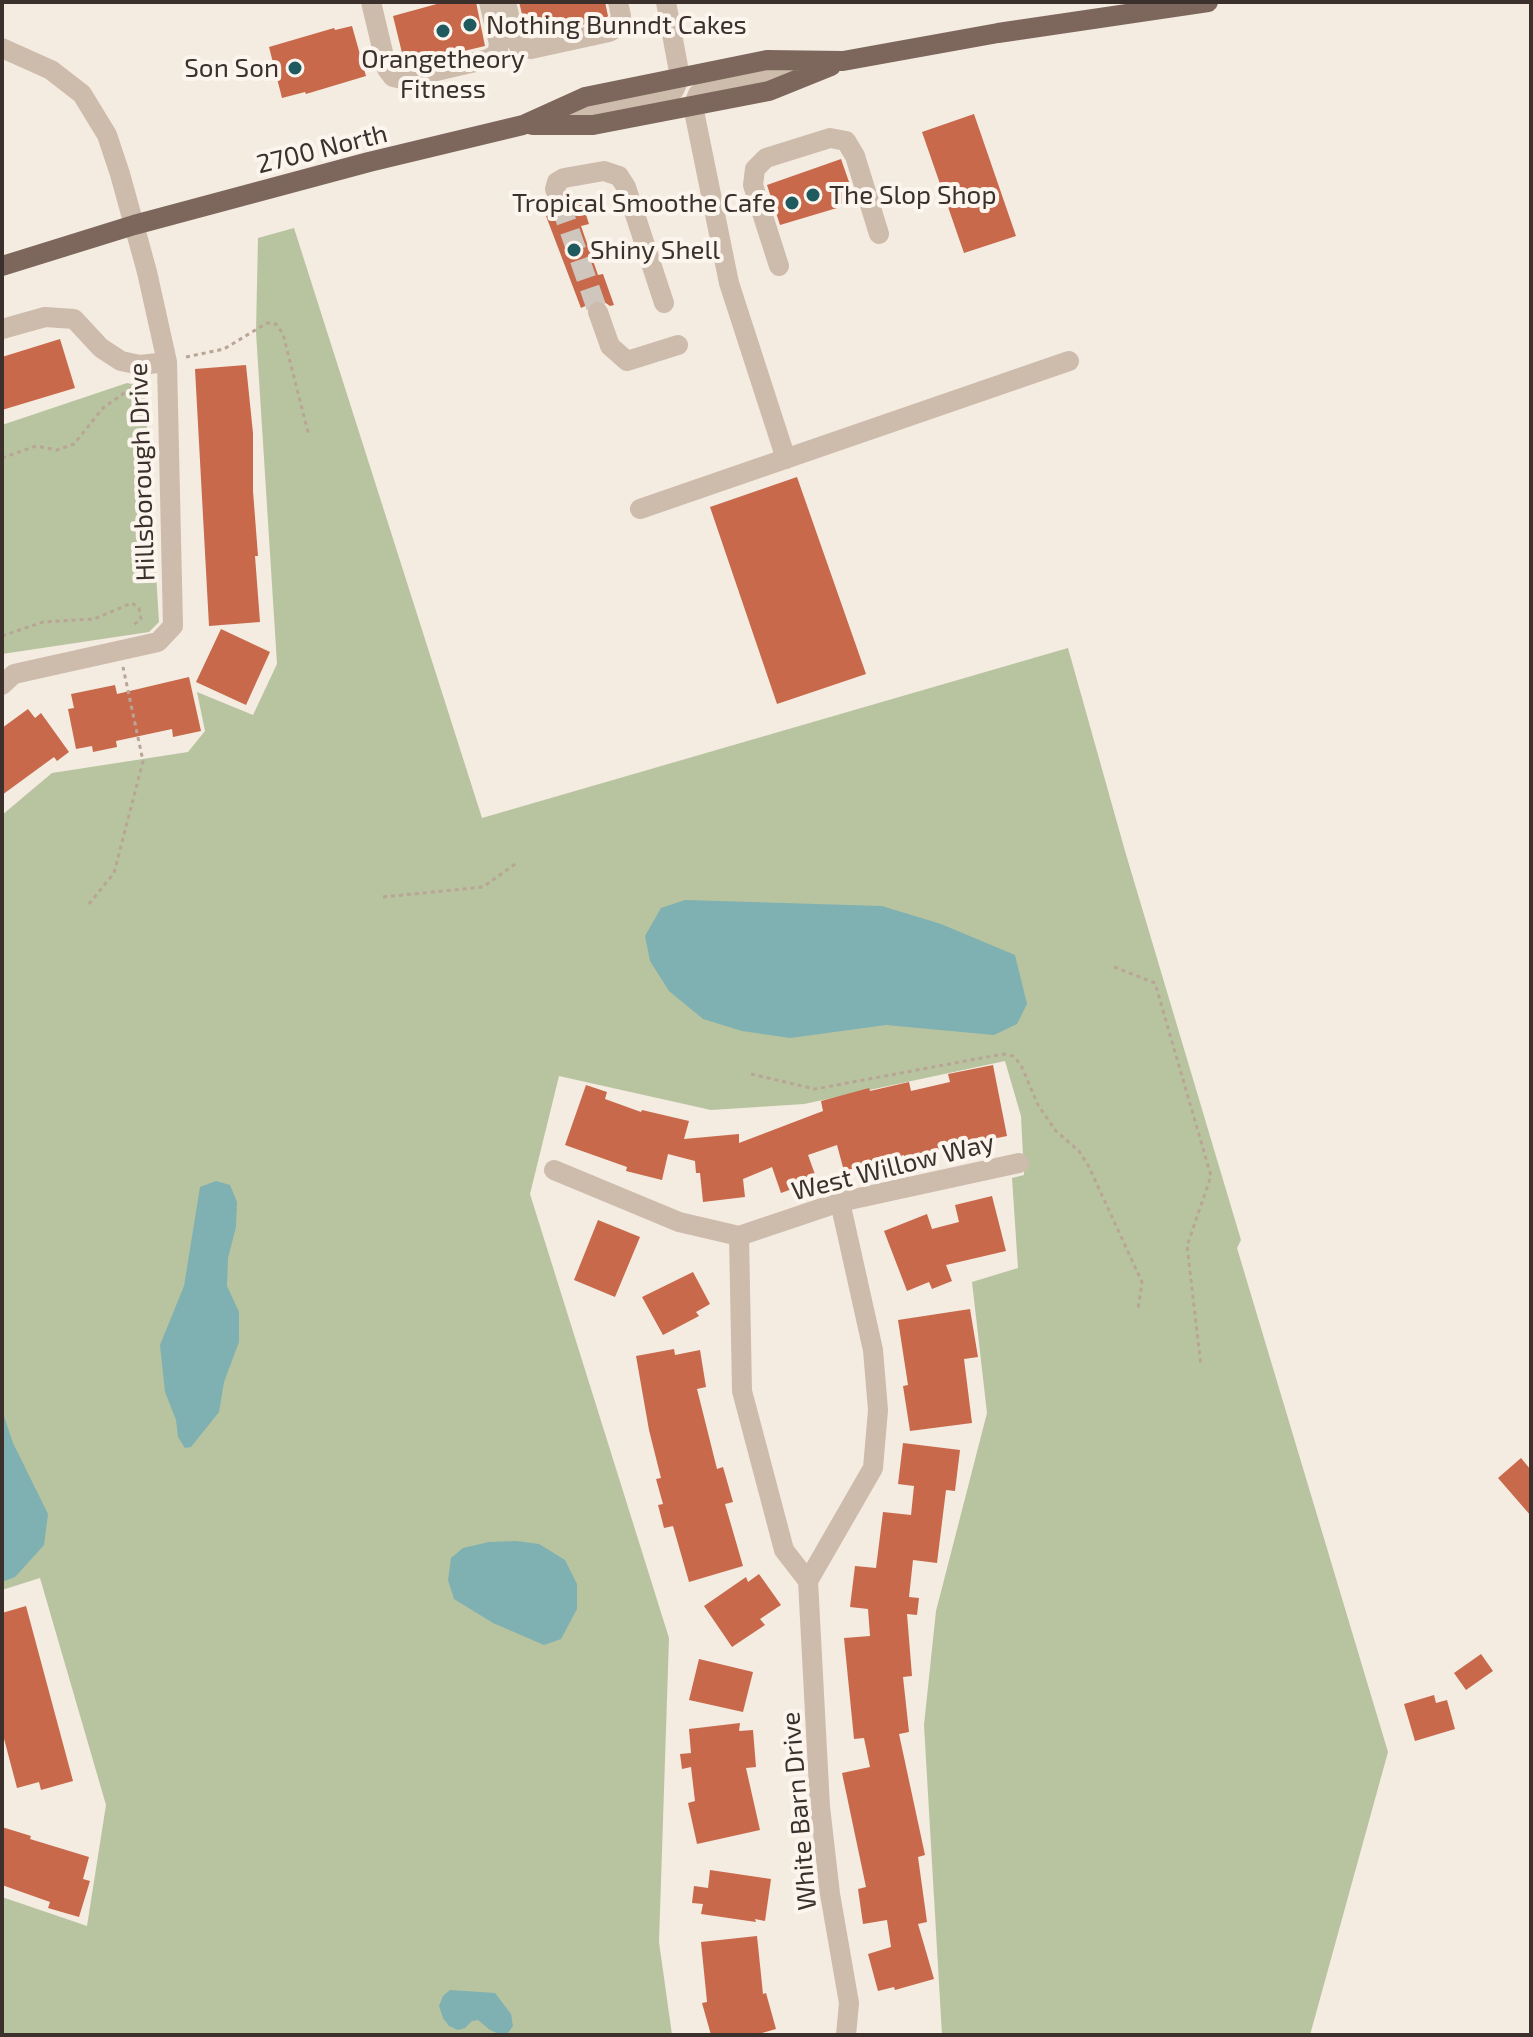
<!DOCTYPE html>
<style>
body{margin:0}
#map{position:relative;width:1533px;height:2037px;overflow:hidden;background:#f4ebe1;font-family:"Exo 2",sans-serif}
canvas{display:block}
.frame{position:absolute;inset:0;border:4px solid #3b302b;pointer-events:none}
</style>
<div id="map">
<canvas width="1533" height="2037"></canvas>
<div class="frame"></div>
</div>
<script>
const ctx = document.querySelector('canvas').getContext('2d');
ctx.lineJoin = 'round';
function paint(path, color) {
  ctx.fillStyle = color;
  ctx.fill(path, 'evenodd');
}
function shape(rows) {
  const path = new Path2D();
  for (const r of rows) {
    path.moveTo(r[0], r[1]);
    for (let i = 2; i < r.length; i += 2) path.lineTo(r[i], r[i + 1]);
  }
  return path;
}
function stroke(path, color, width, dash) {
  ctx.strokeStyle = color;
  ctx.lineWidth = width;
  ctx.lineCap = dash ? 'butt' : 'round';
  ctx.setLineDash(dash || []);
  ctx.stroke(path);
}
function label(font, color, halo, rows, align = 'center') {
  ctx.font = font + ' "Exo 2",sans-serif';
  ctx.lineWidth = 8;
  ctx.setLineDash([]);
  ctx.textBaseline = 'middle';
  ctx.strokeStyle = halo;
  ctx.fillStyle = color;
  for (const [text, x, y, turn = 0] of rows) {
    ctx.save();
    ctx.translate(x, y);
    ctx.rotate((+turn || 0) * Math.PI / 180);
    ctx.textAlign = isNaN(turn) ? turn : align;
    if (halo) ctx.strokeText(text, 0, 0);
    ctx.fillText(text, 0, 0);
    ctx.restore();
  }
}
const green = shape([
 [294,228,482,818,1068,648,1125,851,1241,1240,1237,1248,1388,1752,1310,2035,942,2035,924,1725,936,1611,987,1413,972,1282,1018,1268,1012,1178,1024,1175,1021,1116,1005,1061,804,1104,711,1110,559,1076,530,1194,669,1638,659,1942,672,2035,2,2035,2,1897,87,1926,106,1805,40,1578,2,1590,2,815,52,773,188,752,205,731,197,692,253,715,277,664,256,332,258,238],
 [127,383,141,386,145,396,159,622,149,632,2,654,2,425]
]);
const water = shape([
 [685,900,882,906,941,924,1015,955,1027,1004,1017,1024,994,1035,886,1025,790,1038,742,1031,703,1019,669,991,650,961,645,936,661,908],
 [216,1181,230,1185,237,1202,236,1227,228,1258,227,1286,239,1312,239,1342,224,1382,219,1412,191,1447,185,1448,178,1437,176,1420,165,1392,160,1345,184,1286,200,1187],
 [2,1410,13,1443,48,1514,44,1545,15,1577,2,1582],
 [516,1541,539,1544,565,1560,577,1584,577,1609,561,1639,544,1645,493,1623,454,1599,448,1580,451,1558,463,1548,489,1542],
 [450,1990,495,1993,511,2014,513,2026,508,2033,501,2035,490,2030,478,2020,472,2021,465,2028,458,2030,449,2026,443,2018,439,2006,443,1996]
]);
const building = shape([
 [444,2,476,2,485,46,405,65,393,16],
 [519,2,605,2,608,16,604,20,531,36,527,34],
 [352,26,366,76,306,94,305,92,282,98,269,47,334,28,335,30],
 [974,114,1016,236,964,253,922,132],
 [841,159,855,199,836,206,837,208,780,225,767,185],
 [580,196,589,224,581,226,598,275,603,274,614,305,610,306,600,299,581,308,546,216,551,214,550,211,557,216,565,215,573,206,572,199],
 [60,339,75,388,2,410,2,357],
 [246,365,253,433,253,491,258,556,255,556,260,622,209,626,195,369],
 [797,477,866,674,777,704,710,507],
 [221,629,270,652,246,705,196,682],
 [189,677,201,731,173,737,172,729,116,741,117,747,93,752,92,746,76,749,68,709,74,708,71,694,115,685,117,694],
 [28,709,35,718,41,713,69,752,57,761,54,757,2,795,2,728],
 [993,1065,1007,1136,904,1157,904,1155,844,1171,837,1145,808,1155,817,1180,781,1193,772,1167,743,1179,745,1197,703,1202,700,1173,696,1173,695,1161,668,1154,662,1180,626,1171,627,1167,565,1145,586,1085,607,1092,605,1099,641,1112,642,1110,689,1121,684,1139,739,1134,739,1143,823,1111,821,1101,869,1088,870,1091,909,1082,911,1091,950,1082,948,1074],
 [992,1196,1006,1251,946,1265,952,1281,932,1289,929,1282,907,1291,884,1231,927,1214,932,1229,959,1222,955,1205],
 [598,1220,640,1237,615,1297,574,1280],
 [693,1272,710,1304,696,1312,699,1316,663,1335,642,1297],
 [970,1309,978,1357,964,1359,972,1423,910,1431,903,1386,908,1385,898,1320],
 [674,1349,675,1355,700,1350,706,1387,697,1389,717,1469,723,1467,733,1502,725,1504,743,1566,689,1582,673,1526,664,1528,658,1505,663,1504,656,1479,661,1478,649,1430,636,1356],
 [903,1443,960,1450,955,1491,946,1490,937,1563,913,1560,909,1597,919,1598,917,1615,907,1614,912,1676,903,1677,909,1732,899,1734,925,1855,918,1857,927,1922,918,1924,934,1979,895,1990,894,1987,878,1991,868,1954,891,1947,887,1920,863,1924,858,1889,866,1887,842,1773,870,1767,864,1738,854,1739,844,1638,870,1636,868,1609,850,1607,855,1566,876,1568,883,1512,911,1515,914,1486,898,1484],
 [1521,1458,1531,1470,1531,1516,1498,1478],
 [759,1574,781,1605,760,1619,765,1625,732,1647,704,1606,746,1577,748,1582],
 [26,1606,73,1781,41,1790,39,1782,17,1788,2,1731,2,1613],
 [1481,1654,1493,1671,1466,1690,1454,1673],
 [699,1659,753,1672,743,1712,689,1700],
 [1434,1695,1436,1703,1447,1700,1455,1729,1415,1741,1404,1704],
 [740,1723,739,1731,753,1730,756,1767,746,1768,760,1830,697,1844,688,1803,695,1801,691,1767,682,1769,680,1754,691,1753,689,1729],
 [2,1827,31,1836,30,1839,89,1857,83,1879,90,1881,79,1917,48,1908,50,1902,2,1885],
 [710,1870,771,1879,765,1921,755,1919,756,1922,701,1914,703,1904,692,1903,694,1886,708,1888],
 [757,1936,763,1994,766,1993,776,2029,755,2035,711,2035,702,2003,707,2002,701,1942]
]);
const minorTunnel = shape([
 [560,203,598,312]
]);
const path = shape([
 [186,357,224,349,267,323,276,324,283,334,309,436],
 [2,458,36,446,57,450,74,444,103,408,138,383],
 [2,636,43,622,94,619,132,603,139,608,141,619,131,627],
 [383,897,483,887,518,862],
 [89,904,114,873,143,761,123,667],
 [1114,967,1155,983,1211,1176,1187,1246,1201,1366],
 [751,1074,815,1089,1003,1054,1013,1056,1021,1065,1038,1105,1056,1131,1079,1151,1089,1167,1142,1282,1138,1309]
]);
const minor = shape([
 [371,2,387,69,393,77,402,79,488,59,497,54,499,44,489,2],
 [506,2,514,37,519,46,531,49,609,32,618,27,621,16,618,2],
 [2,48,51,70,82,94,107,135,120,174,147,272,167,362,173,626,158,642,14,674,2,685],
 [545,121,664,95,674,90,680,77,666,2],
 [560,203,555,189,557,182,564,178,604,171,619,176,626,187,664,303],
 [779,266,753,185,755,169,766,158,830,138,846,141,855,156,879,234],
 [598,312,610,346,627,361,678,345],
 [2,329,45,317,74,319,101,348,121,361,140,365,167,362],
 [786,459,729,283,693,106,698,94,711,86,819,66],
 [640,509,1069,361],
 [554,1170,679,1222,739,1236,840,1202,1019,1163],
 [840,1202,873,1350,878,1410,873,1468,808,1581,820,1807,830,1894,849,2003,846,2035],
 [739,1236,742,1391,784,1550,808,1581]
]);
const major = shape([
 [532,125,593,125,769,91,831,66],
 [2,266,134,225,369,162,523,125,585,97,767,60,843,61,998,33,1208,2]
]);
const markers = [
 [470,25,8,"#1f5a5e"],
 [443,31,8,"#1f5a5e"],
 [295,68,8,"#1f5a5e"],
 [813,195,8,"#1f5a5e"],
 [792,203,8,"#1f5a5e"],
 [574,250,8,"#1f5a5e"]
];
const poiNames = [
 ["Nothing Bunndt Cakes",486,25],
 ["Orangetheory",443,59,"center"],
 ["Fitness",443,89,"center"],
 ["Son Son",279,68,"right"],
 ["The Slop Shop",829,195],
 ["Tropical Smoothe Cafe",776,203,"right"],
 ["Shiny Shell",590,250]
];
const streetNames = [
 ["2700 North",322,149,-14],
 ["Hillsborough Drive",142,472,-92],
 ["West Willow Way",893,1167,-14],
 ["White Barn Drive",799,1811,-95]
];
paint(green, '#b8c4a0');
paint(water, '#7fb0b2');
paint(building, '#c8694b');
stroke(minorTunnel, '#cfc6bd', 20, [20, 10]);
stroke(path, '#b9a596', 3, [4, 4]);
stroke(minor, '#cdbbac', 20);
stroke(major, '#7d675c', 20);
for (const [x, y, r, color] of markers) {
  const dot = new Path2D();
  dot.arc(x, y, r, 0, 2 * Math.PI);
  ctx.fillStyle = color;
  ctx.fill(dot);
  stroke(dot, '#fbf5ee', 3);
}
label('26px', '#3b302b', '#fbf5ee', poiNames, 'left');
label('26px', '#3b302b', '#fbf5ee', streetNames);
</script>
